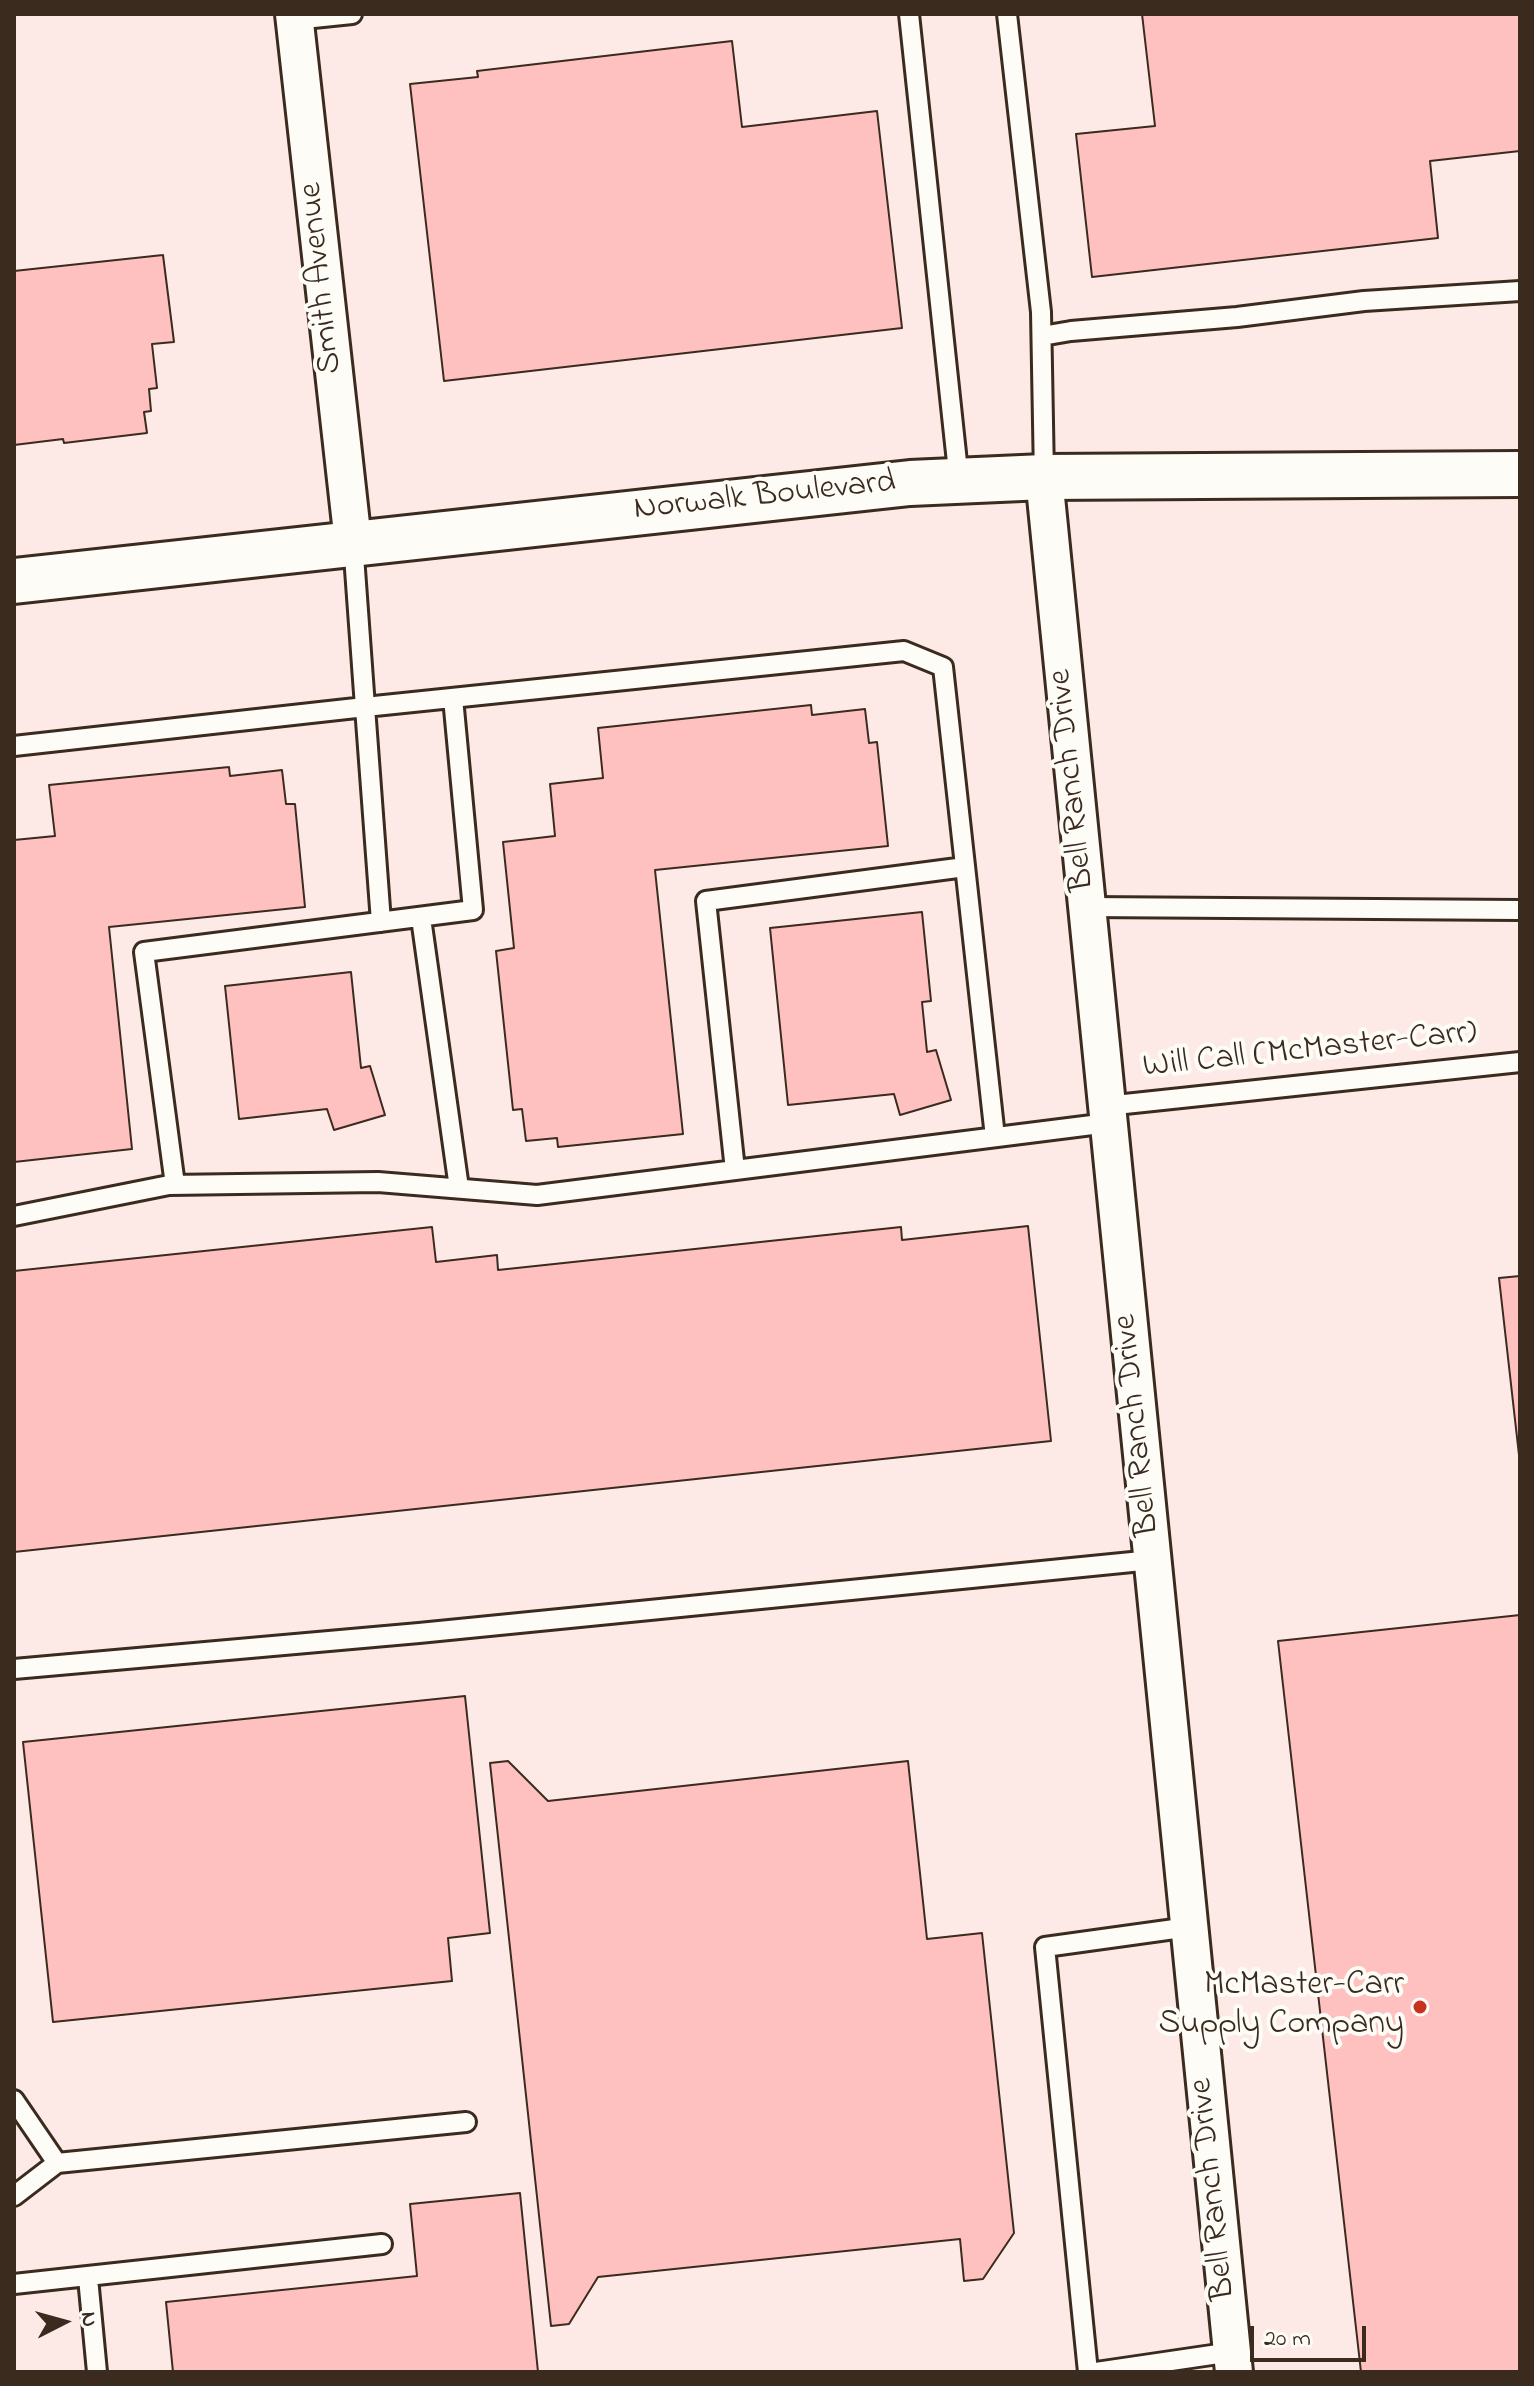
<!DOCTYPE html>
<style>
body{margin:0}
#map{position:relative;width:1534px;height:2386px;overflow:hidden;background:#fdfcf7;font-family:"Indie Flower",sans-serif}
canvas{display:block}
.frame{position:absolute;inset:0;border:16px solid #3b2a1e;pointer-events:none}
.north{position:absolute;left:24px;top:2282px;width:80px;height:80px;-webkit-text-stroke:6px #fdfcf7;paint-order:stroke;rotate:84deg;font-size:22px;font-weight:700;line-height:32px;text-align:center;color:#3b2a1e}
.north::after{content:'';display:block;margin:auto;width:28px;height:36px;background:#3b2a1e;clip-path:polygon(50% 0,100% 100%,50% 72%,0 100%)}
.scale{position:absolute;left:1250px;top:2326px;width:116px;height:36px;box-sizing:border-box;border:4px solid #3b2a1e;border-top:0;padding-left:10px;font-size:24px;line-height:28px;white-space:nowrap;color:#3b2a1e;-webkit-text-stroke:6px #fdfcf7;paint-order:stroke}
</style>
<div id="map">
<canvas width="1534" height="2386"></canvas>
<div class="frame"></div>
<div class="north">N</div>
<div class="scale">20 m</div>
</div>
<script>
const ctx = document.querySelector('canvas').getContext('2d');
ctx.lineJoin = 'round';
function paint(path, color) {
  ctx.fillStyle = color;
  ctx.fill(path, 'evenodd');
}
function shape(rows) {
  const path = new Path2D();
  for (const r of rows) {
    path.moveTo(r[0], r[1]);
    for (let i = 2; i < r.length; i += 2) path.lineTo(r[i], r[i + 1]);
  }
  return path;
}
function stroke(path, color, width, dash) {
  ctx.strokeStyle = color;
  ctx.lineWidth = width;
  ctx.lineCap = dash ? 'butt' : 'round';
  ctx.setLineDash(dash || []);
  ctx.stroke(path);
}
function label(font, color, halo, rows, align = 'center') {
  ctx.font = font + ' "Indie Flower",sans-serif';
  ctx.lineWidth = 8;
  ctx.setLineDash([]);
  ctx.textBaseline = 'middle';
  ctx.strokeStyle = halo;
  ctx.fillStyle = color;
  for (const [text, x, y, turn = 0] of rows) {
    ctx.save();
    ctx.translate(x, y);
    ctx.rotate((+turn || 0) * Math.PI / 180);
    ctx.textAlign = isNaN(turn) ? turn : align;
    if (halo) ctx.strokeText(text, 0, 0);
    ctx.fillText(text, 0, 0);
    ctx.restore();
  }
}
const built = shape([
 [14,14,1520,14,1520,2372,14,2372]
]);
const building = shape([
 [1142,14,1520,14,1520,151,1430,161,1438,238,1092,277,1076,134,1155,126,1142,14],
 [732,41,742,127,877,111,902,328,444,381,410,84,478,77,477,71,732,41],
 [163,255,174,342,152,344,157,388,149,389,151,411,144,412,147,433,64,443,63,439,14,445,14,271,163,255],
 [811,705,812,715,865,709,869,743,877,742,888,846,655,870,683,1134,558,1147,557,1138,526,1141,522,1109,513,1110,496,951,514,948,503,842,555,836,550,784,603,778,598,728,811,705],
 [229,767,230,776,282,770,286,804,295,804,305,907,109,927,132,1149,14,1162,14,840,55,836,49,785,229,767],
 [922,912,931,1001,922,1002,927,1052,936,1050,951,1100,900,1115,894,1094,788,1105,770,928,922,912],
 [351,972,361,1068,370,1066,385,1115,334,1130,327,1109,239,1119,225,986,351,972],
 [1028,1226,1051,1441,14,1552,14,1271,432,1227,436,1262,497,1255,498,1270,901,1227,902,1240,1028,1226],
 [1520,1276,1520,1464,1499,1278,1520,1276],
 [1520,1615,1520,2372,1361,2372,1278,1641,1520,1615],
 [465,1696,490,1933,448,1938,452,1981,53,2022,23,1742,465,1696],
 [508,1761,548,1801,908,1761,927,1939,982,1933,1014,2233,983,2279,964,2281,960,2239,598,2277,569,2324,551,2326,490,1763,508,1761],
 [520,2193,538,2372,173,2372,166,2302,417,2276,410,2204,520,2193]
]);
const service = shape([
 [909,14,959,481],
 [1007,14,1041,312,1044,477],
 [294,20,352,14],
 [1042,336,1071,331,1237,317,1364,301,1520,291],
 [14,746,365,707,353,542],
 [1087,907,1520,910],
 [421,918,459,1188],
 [381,922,365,707,904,651,943,667,995,1137],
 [1106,1106,1520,1062],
 [735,1170,706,901,965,867],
 [175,1185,144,952,473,910,453,698],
 [14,1216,169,1185,378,1182,537,1195,1108,1123],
 [14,1669,419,1633,1152,1560],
 [14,2100,57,2163],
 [14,2196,57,2163,466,2122],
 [88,2278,97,2372],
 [14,2284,382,2244],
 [1088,2372,1045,1947,1189,1927],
 [1096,2372,1232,2352]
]);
const minor = shape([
 [294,14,353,542],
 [1044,477,1234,2372]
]);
const secondary = shape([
 [14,581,910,483,1044,477,1520,474]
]);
const markers = [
 [1420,2007,8,"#c8321e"]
];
const streetNames = [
 ["Smith Avenue",323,278,-96],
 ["Norwalk Boulevard",765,498,-6],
 ["Bell Ranch Drive",1074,780,-96],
 ["Will Call (McMaster-Carr)",1310,1052,-6],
 ["Bell Ranch Drive",1139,1425,-96],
 ["Bell Ranch Drive",1215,2189,-96]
];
const poiNames = [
 ["McMaster-Carr",1404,1987],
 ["Supply Company",1404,2026]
];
paint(built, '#fdeae6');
paint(building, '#fec1c0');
stroke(building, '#3b2a1e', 2);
stroke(service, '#3b2a1e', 24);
stroke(minor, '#3b2a1e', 42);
stroke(secondary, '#3b2a1e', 50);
stroke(service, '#fdfcf7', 18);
stroke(minor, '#fdfcf7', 36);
stroke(secondary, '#fdfcf7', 44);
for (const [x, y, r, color] of markers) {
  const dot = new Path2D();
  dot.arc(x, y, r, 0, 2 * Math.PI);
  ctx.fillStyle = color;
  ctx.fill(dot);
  stroke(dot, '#fdfcf7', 3);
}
label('34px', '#3b2a1e', '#fdfcf7', streetNames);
label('34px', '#3b2a1e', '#fdfcf7', poiNames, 'right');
</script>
